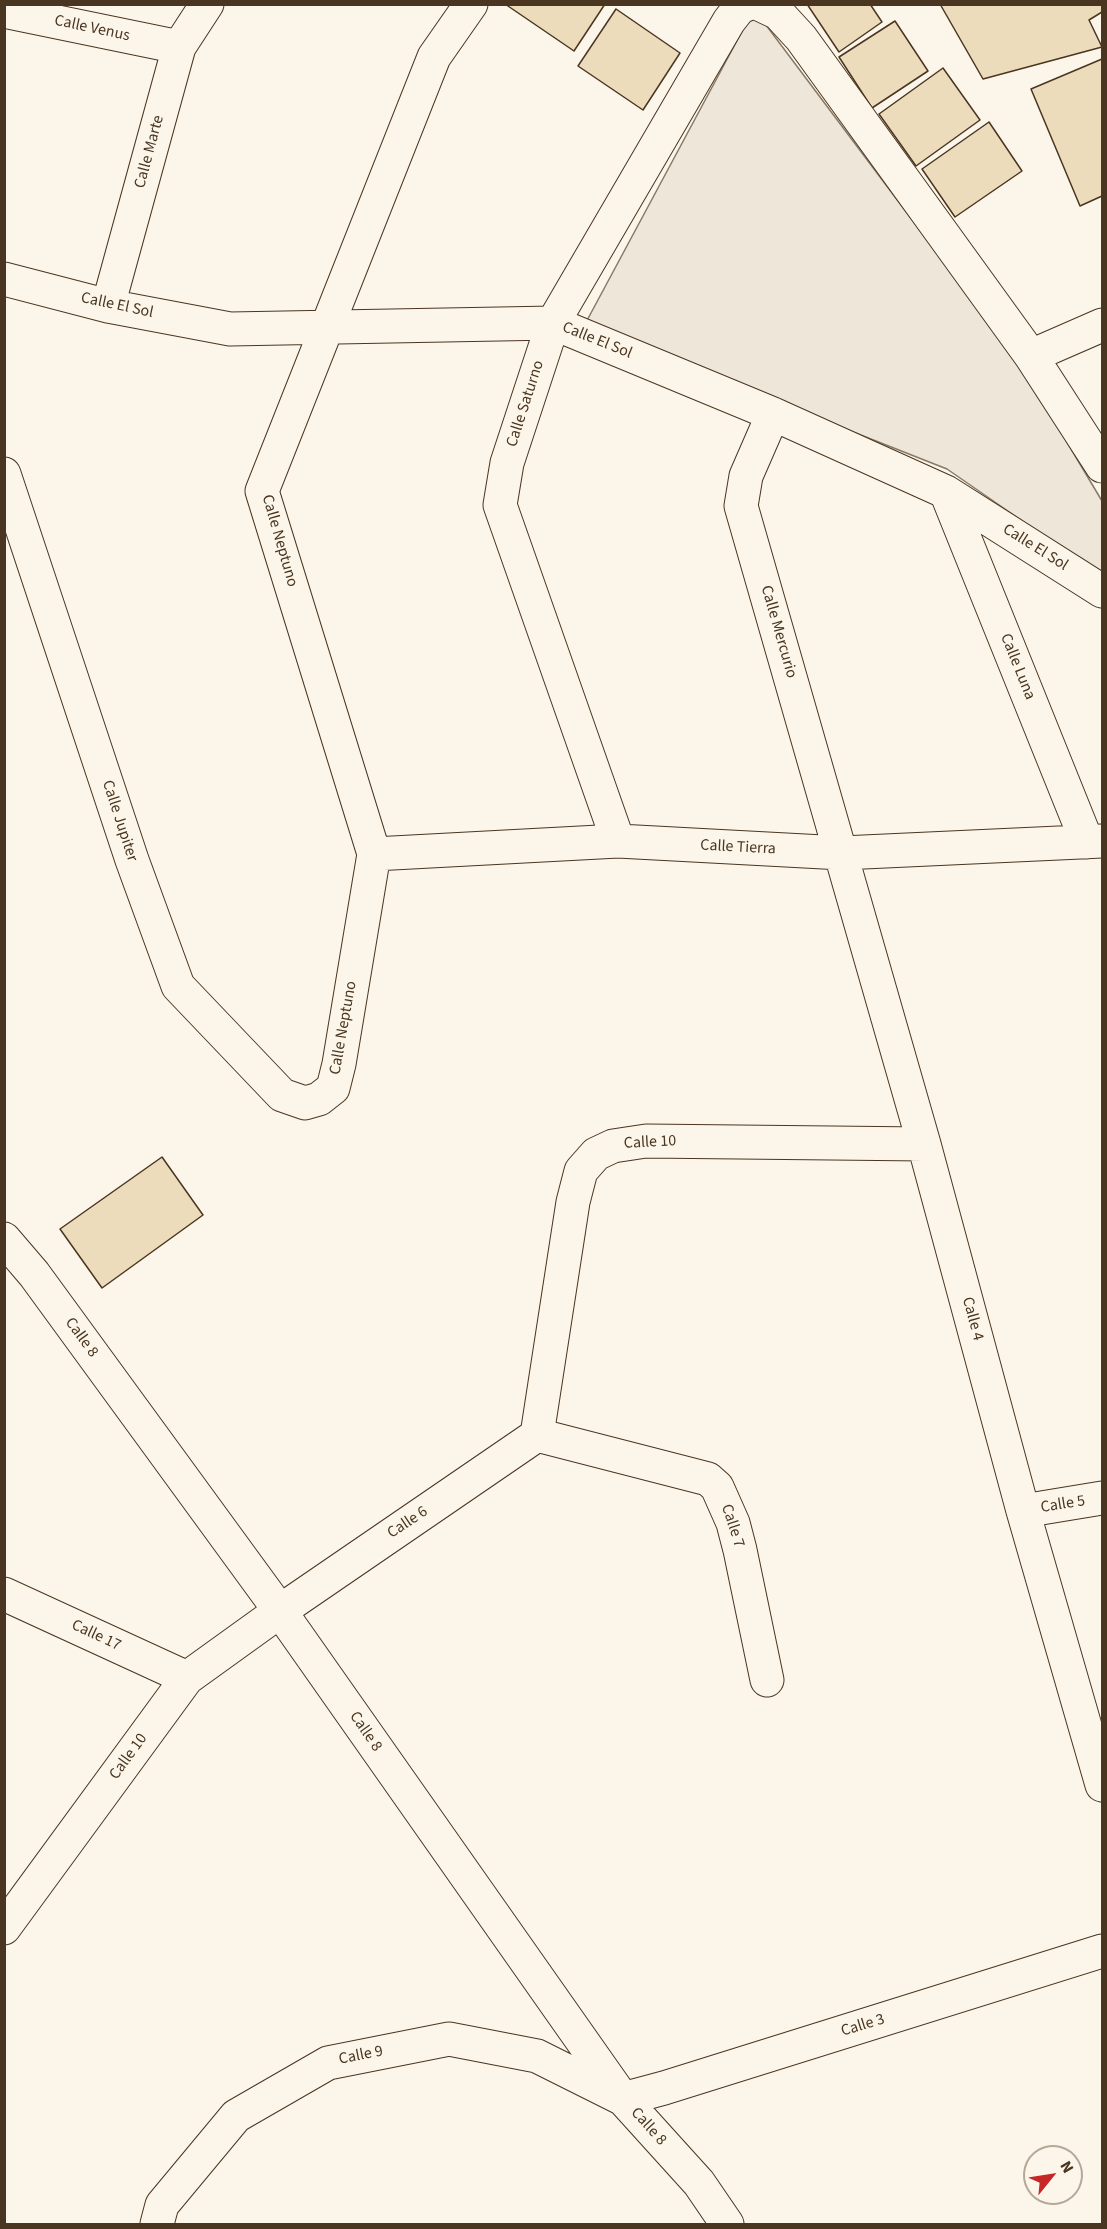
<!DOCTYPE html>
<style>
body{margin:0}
#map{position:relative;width:1107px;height:2229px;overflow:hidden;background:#fbf6e9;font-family:"Source Sans 3",sans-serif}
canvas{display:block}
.frame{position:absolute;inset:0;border:6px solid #4a3520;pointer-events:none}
.north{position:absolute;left:1023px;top:2145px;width:60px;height:60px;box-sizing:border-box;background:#fbf6e9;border:2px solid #b4a999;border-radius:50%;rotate:60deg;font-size:16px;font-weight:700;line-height:24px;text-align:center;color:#4a3520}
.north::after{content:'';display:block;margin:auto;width:21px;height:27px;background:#c62828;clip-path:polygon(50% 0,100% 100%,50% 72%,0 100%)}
</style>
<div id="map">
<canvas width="1107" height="2229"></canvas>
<div class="frame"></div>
<div class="north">N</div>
</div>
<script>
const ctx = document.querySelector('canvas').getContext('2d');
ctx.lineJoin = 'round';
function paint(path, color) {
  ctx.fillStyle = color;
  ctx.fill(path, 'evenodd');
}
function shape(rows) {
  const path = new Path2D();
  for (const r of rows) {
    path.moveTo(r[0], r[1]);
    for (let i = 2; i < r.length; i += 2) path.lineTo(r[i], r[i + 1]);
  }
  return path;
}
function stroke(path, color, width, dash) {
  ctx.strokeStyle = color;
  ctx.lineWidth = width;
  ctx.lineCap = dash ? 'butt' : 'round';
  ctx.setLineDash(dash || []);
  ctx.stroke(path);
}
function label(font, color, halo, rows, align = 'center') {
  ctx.font = font + ' "Source Sans 3",sans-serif';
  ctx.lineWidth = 4.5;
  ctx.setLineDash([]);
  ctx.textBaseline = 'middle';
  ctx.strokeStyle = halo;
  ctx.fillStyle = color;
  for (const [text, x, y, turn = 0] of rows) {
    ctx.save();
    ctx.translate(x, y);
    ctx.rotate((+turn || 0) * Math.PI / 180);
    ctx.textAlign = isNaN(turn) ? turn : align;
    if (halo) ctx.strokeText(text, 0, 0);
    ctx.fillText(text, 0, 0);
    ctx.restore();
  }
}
const green = shape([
 [754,9,1021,365,1102,501,1102,576,947,469,584,326,754,9]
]);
const building = shape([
 [505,4,605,4,574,51,505,4],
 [807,4,870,4,882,22,839,52,807,4],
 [940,4,1102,4,1102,12,1089,20,1102,47,983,79,940,4],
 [616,9,680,53,643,110,578,66,616,9],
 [895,21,928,71,872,108,839,57,895,21],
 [1102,59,1102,196,1080,206,1031,89,1102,59],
 [943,68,980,120,916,166,879,114,943,68],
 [989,122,1022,171,955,217,922,169,989,122],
 [162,1157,203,1215,102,1288,60,1229,162,1157]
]);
const minor = shape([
 [759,4,778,13,801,38,1031,356,1102,466],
 [4,11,179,47],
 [4,279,108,306,230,329,553,323,773,414,946,492,1102,591],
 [108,306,179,47,207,4],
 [1031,356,1102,325],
 [773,414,746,476,741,506,924,1144,1023,1511,1102,1785],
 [4,474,132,860,178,986,282,1095,305,1103,319,1099,333,1088,339,1064,374,854,262,491,434,57,471,4],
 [946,492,1087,842],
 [618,841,500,505,507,463,553,323,729,21,740,7,748,4],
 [374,854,618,841,842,853,1102,841],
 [4,1239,34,1274,280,1611,623,2099,699,2183,727,2224],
 [537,1435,573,1202,581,1171,596,1154,613,1146,646,1141,924,1144],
 [537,1435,708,1479,717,1487,733,1523,740,1550,767,1680],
 [1023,1511,1102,1498],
 [4,1594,187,1678],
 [4,1928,187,1678,280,1611,537,1435],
 [157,2224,162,2205,236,2116,328,2063,449,2039,537,2056,623,2099,664,2088,1102,1951]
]);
const streetNames = [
 ["Calle Venus",92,29,12],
 ["Calle Marte",150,152,-75],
 ["Calle El Sol",117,306,12],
 ["Calle El Sol",597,341,22],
 ["Calle Saturno",526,404,-72],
 ["Calle Neptuno",279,541,74],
 ["Calle El Sol",1035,548,32],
 ["Calle Mercurio",778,632,74],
 ["Calle Luna",1017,667,68],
 ["Calle Jupiter",119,821,72],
 ["Calle Tierra",738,848,3],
 ["Calle Neptuno",344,1028,-80],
 ["Calle 10",650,1143,-3],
 ["Calle 4",972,1319,75],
 ["Calle 8",81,1338,54],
 ["Calle 5",1063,1505,-9],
 ["Calle 6",408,1523,-34],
 ["Calle 7",732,1526,72],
 ["Calle 17",96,1636,25],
 ["Calle 8",365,1732,55],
 ["Calle 10",129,1757,-54],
 ["Calle 3",863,2026,-17],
 ["Calle 9",361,2056,-11],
 ["Calle 8",648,2127,48]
];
paint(green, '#ede6d9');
stroke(green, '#887966', 1.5);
paint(building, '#ecdcbc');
stroke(building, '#4a3520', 1.5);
stroke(minor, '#4a3520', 35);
stroke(minor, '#fbf6e9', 33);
label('16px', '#4a3520', '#fbf6e9', streetNames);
</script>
